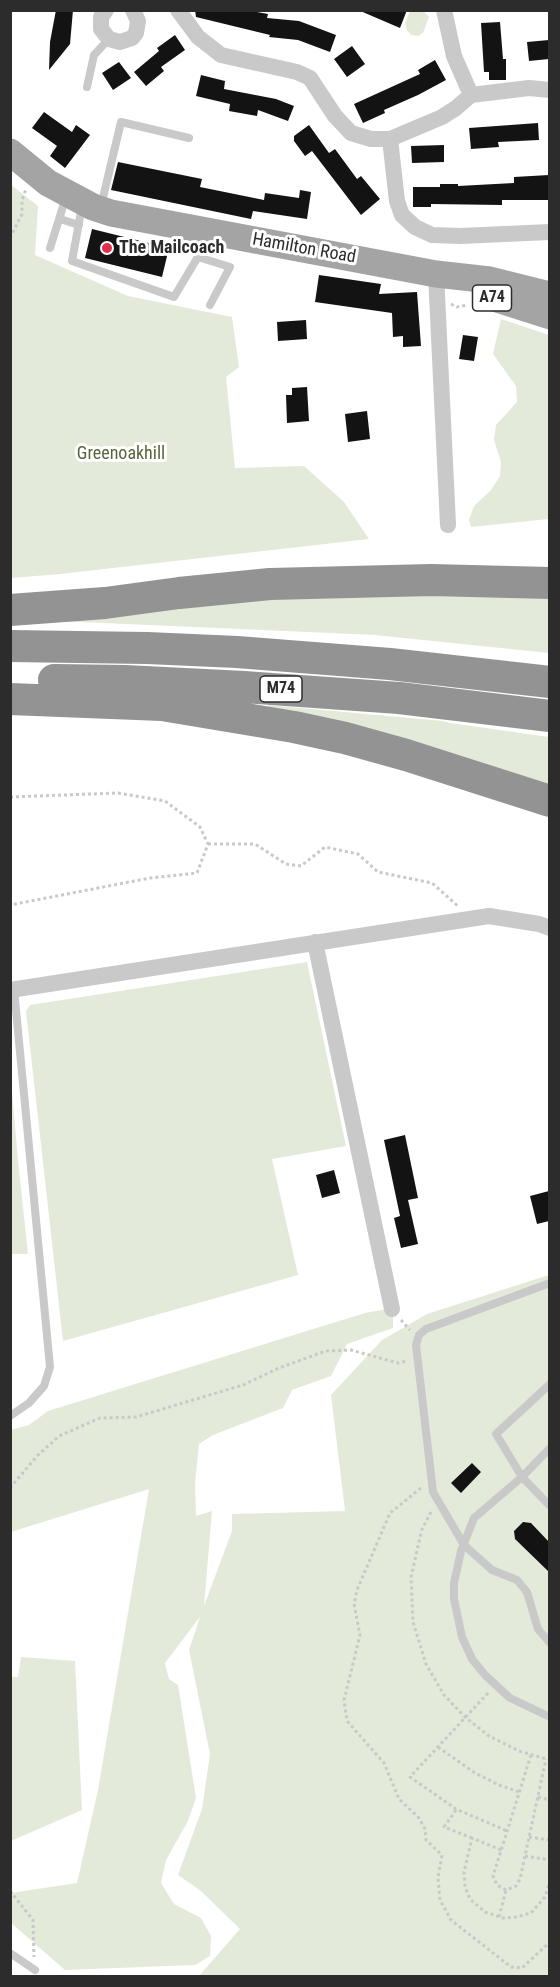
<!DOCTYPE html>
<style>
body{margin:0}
#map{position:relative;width:560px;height:1987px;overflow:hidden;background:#fff;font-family:"Roboto Condensed",sans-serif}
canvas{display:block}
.frame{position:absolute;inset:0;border:12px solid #2c2c2c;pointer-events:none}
</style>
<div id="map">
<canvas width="560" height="1987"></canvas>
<div class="frame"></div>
</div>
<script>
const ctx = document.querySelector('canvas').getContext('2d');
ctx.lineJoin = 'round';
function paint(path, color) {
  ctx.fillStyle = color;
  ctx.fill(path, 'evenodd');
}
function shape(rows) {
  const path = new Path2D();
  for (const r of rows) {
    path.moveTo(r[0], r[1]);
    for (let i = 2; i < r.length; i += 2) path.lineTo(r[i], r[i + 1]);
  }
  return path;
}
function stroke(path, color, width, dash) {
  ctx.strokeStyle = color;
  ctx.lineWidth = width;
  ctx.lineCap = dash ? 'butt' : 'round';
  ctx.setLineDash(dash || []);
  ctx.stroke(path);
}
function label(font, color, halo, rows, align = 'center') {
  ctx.font = font + ' "Roboto Condensed",sans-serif';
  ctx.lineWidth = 6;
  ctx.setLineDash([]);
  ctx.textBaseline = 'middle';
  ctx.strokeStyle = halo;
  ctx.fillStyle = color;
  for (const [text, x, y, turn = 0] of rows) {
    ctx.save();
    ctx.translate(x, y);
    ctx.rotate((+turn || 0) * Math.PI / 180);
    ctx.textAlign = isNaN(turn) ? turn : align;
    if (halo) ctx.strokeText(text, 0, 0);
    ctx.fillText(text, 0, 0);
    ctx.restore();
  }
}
const green = shape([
 [410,11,423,11,429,17,423,33,418,36,411,35,407,30,405,23],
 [10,184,38,206,35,255,128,296,232,317,239,367,226,377,235,468,304,466,344,502,369,539,60,574,11,578],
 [501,319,549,335,549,519,471,527,469,520,474,506,491,490,500,476,501,462,494,440,496,425,517,402,516,386,493,354],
 [549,590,549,653,375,635,58,621,269,593],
 [268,705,443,721,450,723,549,737,549,785,425,745,270,710],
 [307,962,346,1146,272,1159,298,1275,63,1341,26,1011,30,1005],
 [11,1080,18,1160,28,1254,11,1254],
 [549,1275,549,1976,199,1976,240,1929,201,1891,178,1875,202,1809,210,1754,189,1650,200,1617,165,1663,169,1679,178,1685,196,1798,188,1821,166,1860,161,1883,174,1904,201,1918,211,1936,210,1956,195,1965,65,1970,11,1923,11,1893,77,1883,98,1790,149,1489,11,1532,11,1430,29,1425,48,1411,365,1313,387,1309,393,1317,393,1328,347,1344,331,1376,292,1390,283,1408,213,1435,199,1444,195,1483,196,1516,212,1511,204,1606,232,1531,232,1514,345,1511,331,1395,382,1340,427,1314],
 [21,1657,75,1661,82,1810,11,1841,11,1677,18,1677]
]);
const building = shape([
 [56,10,73,10,70,44,49,70,50,42],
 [195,10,246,10,268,14,267,18,299,21,336,35,330,52,298,40,269,37,270,35,196,17],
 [358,10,407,10,400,28],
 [500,22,503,59,506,59,506,80,489,80,489,72,484,72,481,23],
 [175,35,185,50,161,67,164,71,146,86,134,72,159,51,157,48],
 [549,40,549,59,529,61,527,42],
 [352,46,365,64,347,77,334,59],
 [435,60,446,80,418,95,384,110,385,113,363,123,354,104,420,74,418,70],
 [119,62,131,78,113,90,102,73],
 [201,75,225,81,224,89,276,99,294,106,288,121,258,110,257,116,229,111,230,104,196,96],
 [44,112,72,132,76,125,90,135,65,168,50,156,57,146,32,128],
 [538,123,539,140,498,142,499,147,471,149,469,128],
 [309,125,329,153,335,149,357,179,361,176,380,199,361,215,312,151,305,156,294,141,294,136],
 [444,145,444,162,412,163,411,146],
 [118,162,202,179,200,187,264,200,265,193,299,198,300,190,311,192,307,219,253,211,251,219,111,190],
 [549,175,549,200,502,200,502,205,431,204,431,207,413,207,413,187,440,187,440,184,458,184,458,186,514,183,514,177],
 [92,229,169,248,162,277,85,258],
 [319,275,381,284,379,294,417,292,421,346,403,347,403,336,393,337,392,313,315,302],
 [306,320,307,339,278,341,277,322],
 [463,335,478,337,474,361,459,359],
 [307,387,309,421,287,423,286,395,292,395,292,388],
 [367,411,370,439,348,442,345,414],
 [405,1135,418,1198,408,1200,418,1244,401,1248,394,1218,400,1216,384,1140],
 [334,1170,340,1193,322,1198,316,1175],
 [549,1191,549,1221,537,1224,530,1196],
 [472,1463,481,1472,461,1493,451,1483],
 [523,1522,531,1523,549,1542,549,1572,515,1539,514,1531]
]);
const path = shape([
 [10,238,22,214,22,200,26,189],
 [451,304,457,307,468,305],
 [10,797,118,793,165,801,200,827,208,844,197,873,150,878,10,905],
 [208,844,255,844,286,864,301,866,325,847,358,854,378,872,432,883,458,906],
 [401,1320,410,1330],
 [10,1488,37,1456,59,1436,100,1418,136,1417,243,1385,279,1368,326,1351,351,1350,398,1363,407,1361],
 [421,1488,390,1513,357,1590,354,1604,360,1635,344,1700,347,1721,384,1763,399,1799,419,1818,425,1829,426,1840,442,1855,438,1878,440,1900,451,1920,511,1967,522,1968,550,1942],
 [431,1512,422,1529,411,1577,413,1622,426,1664,444,1695,465,1717,489,1736,519,1751,550,1760],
 [488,1693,410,1777,456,1809,507,1831],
 [438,1747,475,1773,499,1785,519,1792],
 [531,1755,493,1876,497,1885,506,1890,516,1886,520,1879,546,1759],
 [538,1797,550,1800],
 [456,1810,444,1827,472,1838],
 [529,1837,550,1840],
 [501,1850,472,1838,464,1872,465,1887,470,1899,485,1912,503,1918,516,1917,531,1913,545,1897,550,1881],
 [525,1856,550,1860],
 [10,1891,33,1920,34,1957],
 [499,1917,506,1890]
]);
const service = shape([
 [87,87,94,55,109,39],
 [82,206,72,261,174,297,211,235],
 [101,206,121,122,189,138],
 [60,219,79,225],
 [50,248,66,197],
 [198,257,230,267,210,305],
 [550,1283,426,1329,419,1335,416,1345,433,1492,464,1545,492,1570,517,1580,527,1592,538,1629,550,1643],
 [550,1384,496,1434,522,1477,550,1448],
 [10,1416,29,1403,44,1386,50,1367,14,989],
 [550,1506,522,1477,474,1518,461,1551,454,1583,454,1599,462,1637,472,1659,485,1675,510,1698,550,1717],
 [10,1953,35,1970]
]);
const minor = shape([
 [106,10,101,17,101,29,109,39,120,42,132,38,136,33,138,21,133,10],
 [178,10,198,37,221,55,297,72,310,78,335,116,351,133,371,139,390,139,442,117,456,108,471,95],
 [444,10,454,56,471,95,529,88,550,90],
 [390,139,397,201,402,215,415,227,432,235,460,236,550,232],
 [436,274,448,525],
 [315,942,392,1309],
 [10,990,489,916,539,924,550,928]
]);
const primary = shape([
 [10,152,48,183,93,207,111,213,436,274,490,280,550,295],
 [487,296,550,316]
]);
const motorway = shape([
 [10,610,105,603,179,593,270,584,431,580,550,583],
 [10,646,147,648,237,652,390,664,550,682],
 [54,680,125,681,244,687,399,698,550,716],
 [10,699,162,705,294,727,345,738,406,755,550,801]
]);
const markers = [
 [107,248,6,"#e42d4d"]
];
const shields = [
 [492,298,39],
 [281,689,42]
];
const shieldNames = [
 ["A74",492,298],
 ["M74",281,689]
];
const poiNames = [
 ["The Mailcoach",119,248]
];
const streetNames = [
 ["Hamilton Road",304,249,10]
];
const parkNames = [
 ["Greenoakhill",121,454]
];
paint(green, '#e4ead9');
paint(building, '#131313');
stroke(path, '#c9c9c9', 3, [3, 3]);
stroke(service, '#c9c9c9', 8);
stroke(minor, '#c9c9c9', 16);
stroke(primary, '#a4a4a4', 27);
stroke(motorway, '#939393', 32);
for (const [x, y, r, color] of markers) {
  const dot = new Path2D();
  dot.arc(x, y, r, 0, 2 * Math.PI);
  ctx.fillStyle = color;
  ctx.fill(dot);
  stroke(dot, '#fff', 2);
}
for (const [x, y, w] of shields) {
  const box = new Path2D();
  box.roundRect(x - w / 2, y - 13, w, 26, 4.5);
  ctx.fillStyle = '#fff';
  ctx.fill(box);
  stroke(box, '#2c2c2c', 1.5);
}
label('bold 16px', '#2c2c2c', null, shieldNames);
label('bold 18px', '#2c2c2c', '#fff', poiNames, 'left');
label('18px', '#2c2c2c', '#fff', streetNames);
label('18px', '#54673a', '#fff', parkNames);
</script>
